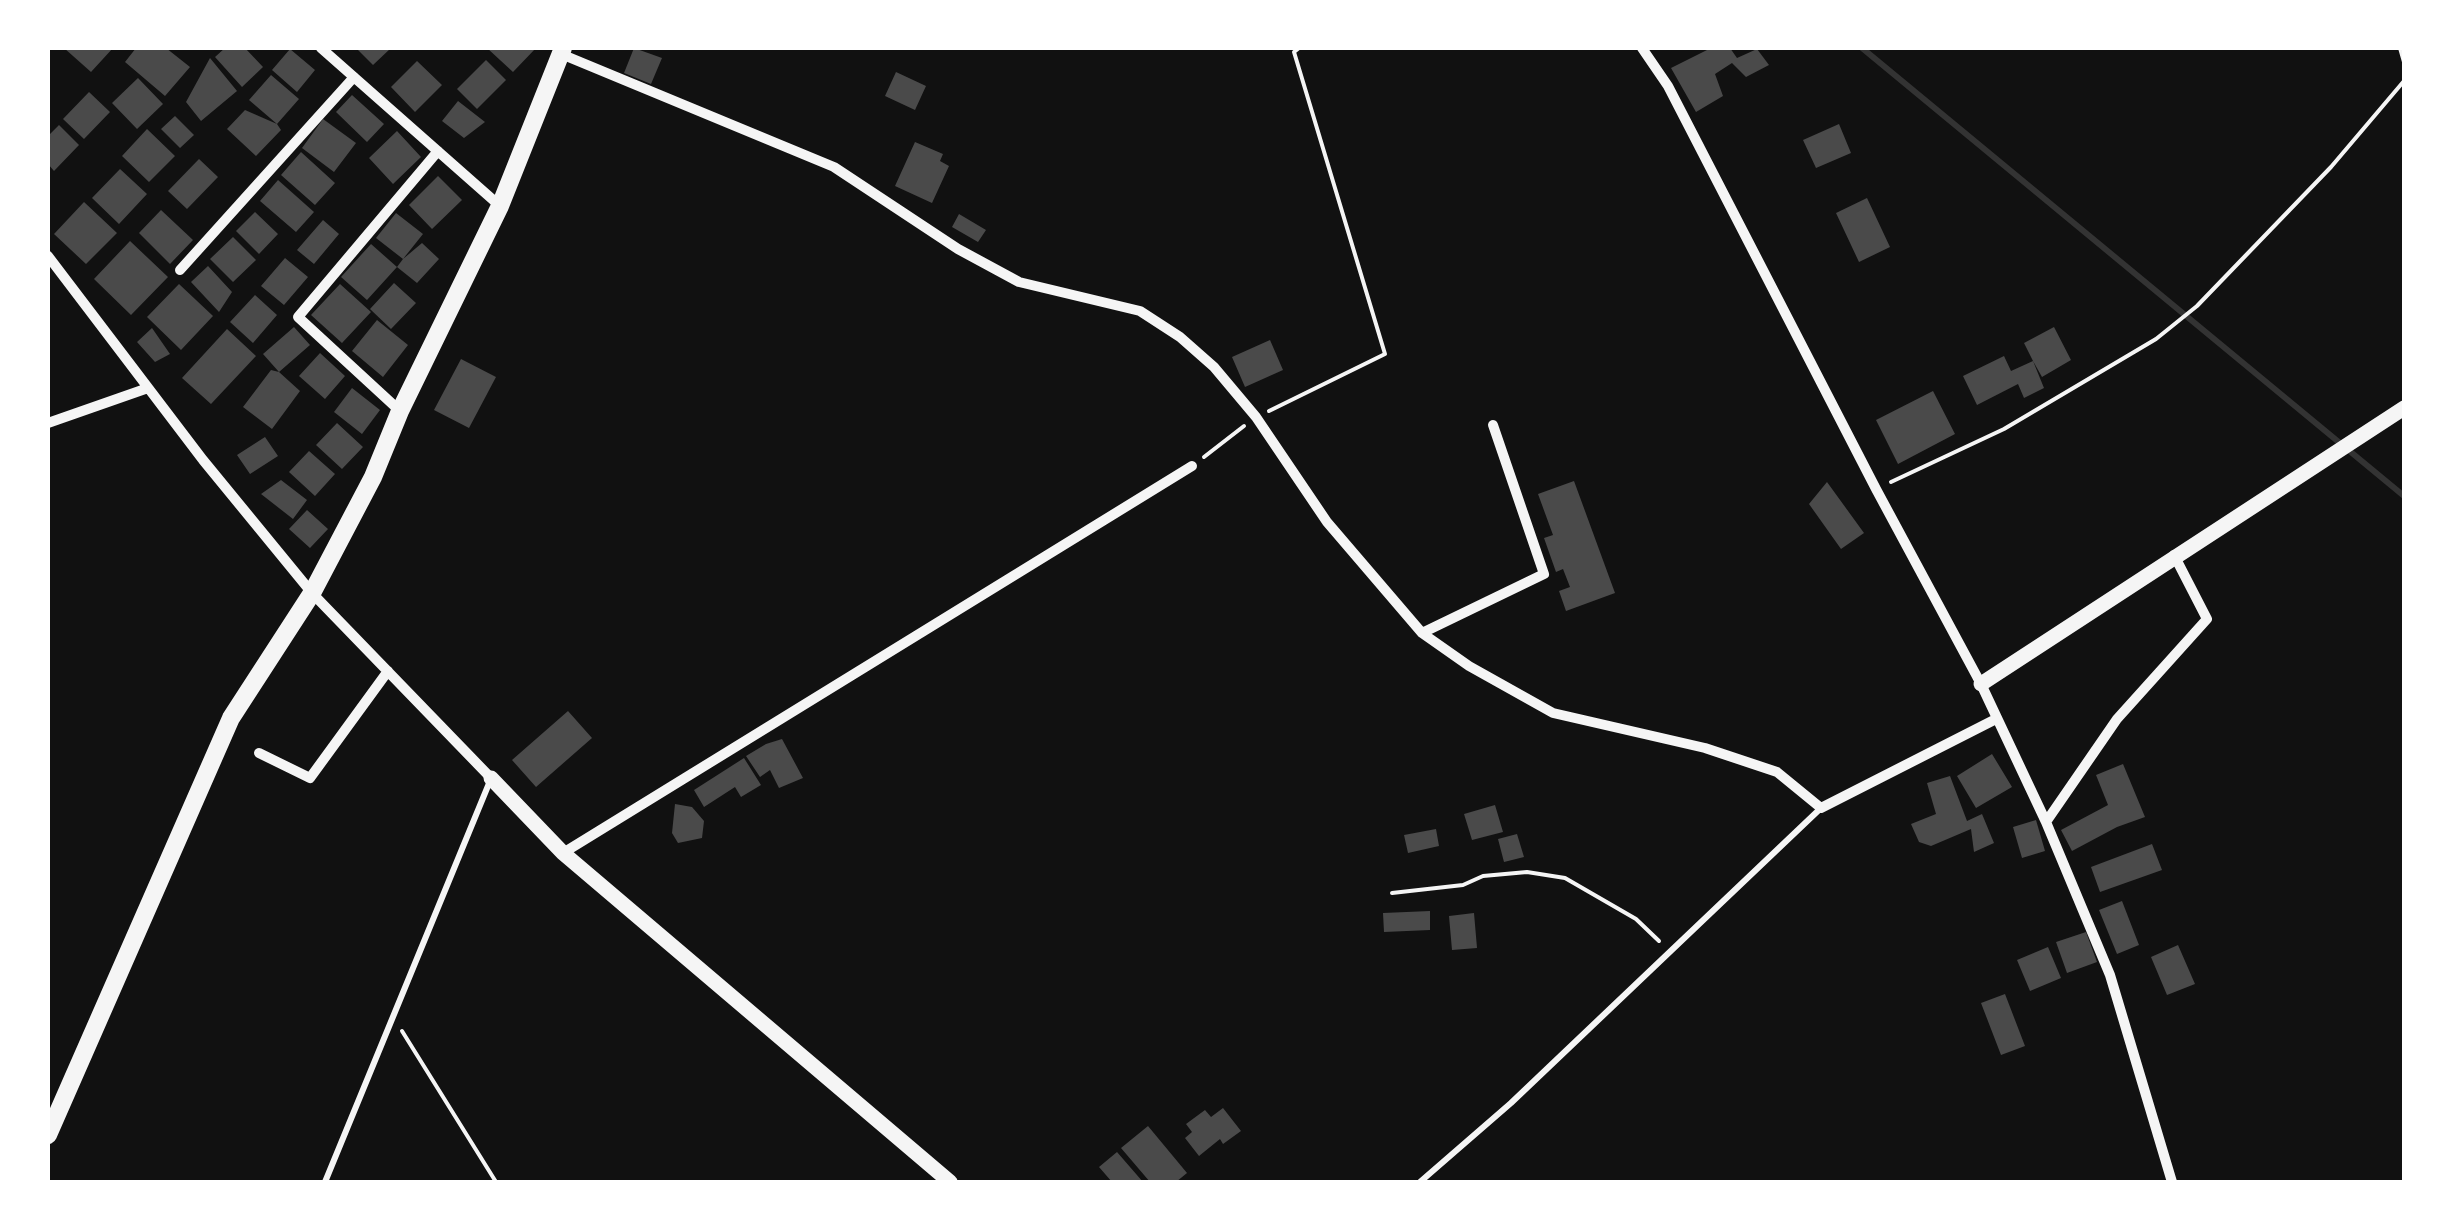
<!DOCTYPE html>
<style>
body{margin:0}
#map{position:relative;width:2452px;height:1230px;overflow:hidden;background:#111;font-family:"Varela Round",sans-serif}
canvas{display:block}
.frame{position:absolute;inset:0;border:50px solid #fff;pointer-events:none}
</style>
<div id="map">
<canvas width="2452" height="1230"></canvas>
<div class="frame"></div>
</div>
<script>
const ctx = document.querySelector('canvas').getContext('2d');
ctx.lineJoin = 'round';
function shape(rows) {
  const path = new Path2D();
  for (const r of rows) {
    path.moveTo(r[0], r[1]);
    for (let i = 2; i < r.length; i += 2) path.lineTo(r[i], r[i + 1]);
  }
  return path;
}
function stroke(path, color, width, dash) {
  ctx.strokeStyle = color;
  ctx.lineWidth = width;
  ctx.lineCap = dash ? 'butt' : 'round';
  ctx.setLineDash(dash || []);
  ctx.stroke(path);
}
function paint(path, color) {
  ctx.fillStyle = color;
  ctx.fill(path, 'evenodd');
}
const stream = shape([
 [1862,48,2404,496]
]);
const building = shape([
 [64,48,113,48,91,72],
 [136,48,166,48,190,67,165,96,125,62],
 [225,48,245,48,263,67,242,87,215,57],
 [356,48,391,48,373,65],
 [487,48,536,48,513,72],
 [634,48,662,58,651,84,624,73],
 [1711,48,1730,48,1737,58,1757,49,1769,65,1746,77,1732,63,1715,74,1723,96,1696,112,1671,68],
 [290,49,315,70,297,92,272,70],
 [210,58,237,91,201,121,186,102],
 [486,60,506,80,477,109,457,89],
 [417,61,442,85,415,112,391,87],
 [896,72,926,86,915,110,885,96],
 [271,75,299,99,277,124,249,100],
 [138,78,163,104,137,129,112,103],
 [89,92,110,112,84,139,63,119],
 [352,95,384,124,367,142,336,112],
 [458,101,485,122,464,138,442,121],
 [245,110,277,124,281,130,256,156,227,129],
 [175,116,194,135,180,148,161,129],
 [323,119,356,143,334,172,302,148],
 [1839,124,1851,153,1816,168,1803,140],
 [59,125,79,145,54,171,48,164,48,136],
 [147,129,175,156,149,182,122,156],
 [397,131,421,157,393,184,369,158],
 [915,142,943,154,940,161,949,166,932,203,895,186],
 [301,152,335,183,315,205,281,175],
 [199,159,218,177,187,209,168,191],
 [120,169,147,194,119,224,92,198],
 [438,176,462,200,432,229,409,205],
 [278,180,314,212,296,232,260,201],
 [1867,198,1890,247,1859,262,1836,213],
 [84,202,117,233,86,264,54,234],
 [161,210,193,240,170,264,139,233],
 [255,212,278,234,259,254,236,231],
 [396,213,423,234,403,259,422,243,439,259,417,283,397,267,367,300,341,277,371,244,397,267,403,259,376,238],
 [959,214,986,230,978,242,952,227],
 [323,220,339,234,314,264,297,250],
 [233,237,256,260,233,282,210,259],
 [130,241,168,277,131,315,94,279],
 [285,258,308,277,284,305,261,286],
 [208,266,232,292,219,312,191,282],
 [394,283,416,303,391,329,370,309],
 [179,284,213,316,181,350,147,317],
 [340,284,371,312,342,343,311,315],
 [255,295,277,315,253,343,230,322],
 [377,320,408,345,383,377,352,351],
 [294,327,310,345,279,372,263,354],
 [2054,327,2071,360,2042,377,2033,361,2044,388,2024,398,2018,384,1977,405,1963,376,2004,356,2011,371,2033,361,2024,343],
 [152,328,170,354,155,362,137,342],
 [227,329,256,356,211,404,182,378],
 [1270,340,1283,370,1245,387,1232,357],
 [320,353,345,376,325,399,299,376],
 [461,359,496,377,469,428,434,410],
 [271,370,279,372,300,391,272,429,243,407],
 [352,388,380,410,362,434,334,412],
 [1933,391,1955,434,1898,464,1876,420],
 [337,423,363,447,342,469,316,445],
 [265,437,278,456,250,474,237,455],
 [309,451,335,474,315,496,289,472],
 [281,480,307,500,293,519,261,494],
 [1574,481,1615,593,1566,611,1559,591,1570,587,1563,569,1556,572,1544,538,1553,535,1538,494],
 [1827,482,1864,533,1841,549,1809,504],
 [307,510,328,529,310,548,289,529],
 [568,711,592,738,536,787,512,760],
 [782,739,803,778,779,788,770,770,760,777,746,756,766,744],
 [1992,754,2012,787,1976,808,1957,776],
 [744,758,761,785,741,797,735,787,704,807,694,790],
 [2123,764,2145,817,2117,827,2072,851,2061,830,2108,805,2096,775],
 [1950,776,1967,821,1982,814,1994,843,1974,852,1971,829,1931,846,1919,842,1911,824,1936,814,1927,783],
 [675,804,692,807,704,821,702,838,678,843,672,833],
 [1495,805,1503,832,1472,840,1464,814],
 [2036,820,2045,851,2022,858,2013,827],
 [1436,829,1439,846,1408,853,1404,835],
 [1517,834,1524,857,1504,862,1498,839],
 [2152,844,2162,870,2100,892,2091,867],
 [2122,901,2139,945,2117,954,2099,910],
 [1430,911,1430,930,1384,932,1383,913],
 [1474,913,1477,948,1452,950,1449,916],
 [2086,932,2097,962,2067,973,2056,942],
 [2178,945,2195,984,2167,995,2151,957],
 [2048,947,2061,978,2030,991,2017,960],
 [2005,994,2025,1046,2001,1055,1981,1003],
 [1223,1108,1241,1131,1223,1144,1220,1139,1199,1156,1185,1138,1192,1132,1186,1124,1205,1110,1211,1117],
 [1148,1126,1187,1173,1176,1182,1150,1182,1121,1148],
 [1117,1152,1143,1182,1112,1182,1099,1167]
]);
const path = shape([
 [2400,48,2404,62],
 [1269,411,1385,354,1294,52,1299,48],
 [1204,457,1244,426],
 [1891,482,2004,429,2156,339,2197,306,2331,167,2404,81],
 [1392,893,1463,885,1483,876,1527,872,1565,878,1636,919,1659,941],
 [402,1031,496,1182]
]);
const service = shape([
 [325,1182,490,781],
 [1420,1182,1511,1103,1821,808]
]);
const minor = shape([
 [321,48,500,206],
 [1642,48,1668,86,1876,489,1981,684,2046,822,2110,975,2172,1182],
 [561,54,834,167,958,249,1019,282,1140,311,1180,337,1214,367,1256,417,1327,522,1422,633,1469,666,1553,713,1705,748,1777,772,1821,808,1996,719],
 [48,256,203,460,312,593,491,778],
 [180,270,354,77],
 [400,411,298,317,438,151],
 [48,423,148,388],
 [1422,633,1544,574,1493,425],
 [259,753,310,778,388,671],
 [2046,822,2117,719,2207,619,2174,555],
 [563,853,1192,466]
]);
const tertiary = shape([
 [1981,684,2404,408],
 [491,778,563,853,950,1182]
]);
const secondary = shape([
 [48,1135,231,718,312,593,373,477,400,411,500,206,563,48]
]);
stroke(stream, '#333', 6);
paint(building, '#4a4a4a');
stroke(path, '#f5f5f5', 4);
stroke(service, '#f5f5f5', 6);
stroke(minor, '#f5f5f5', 10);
stroke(tertiary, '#f5f5f5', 15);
stroke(secondary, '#f5f5f5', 18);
</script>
